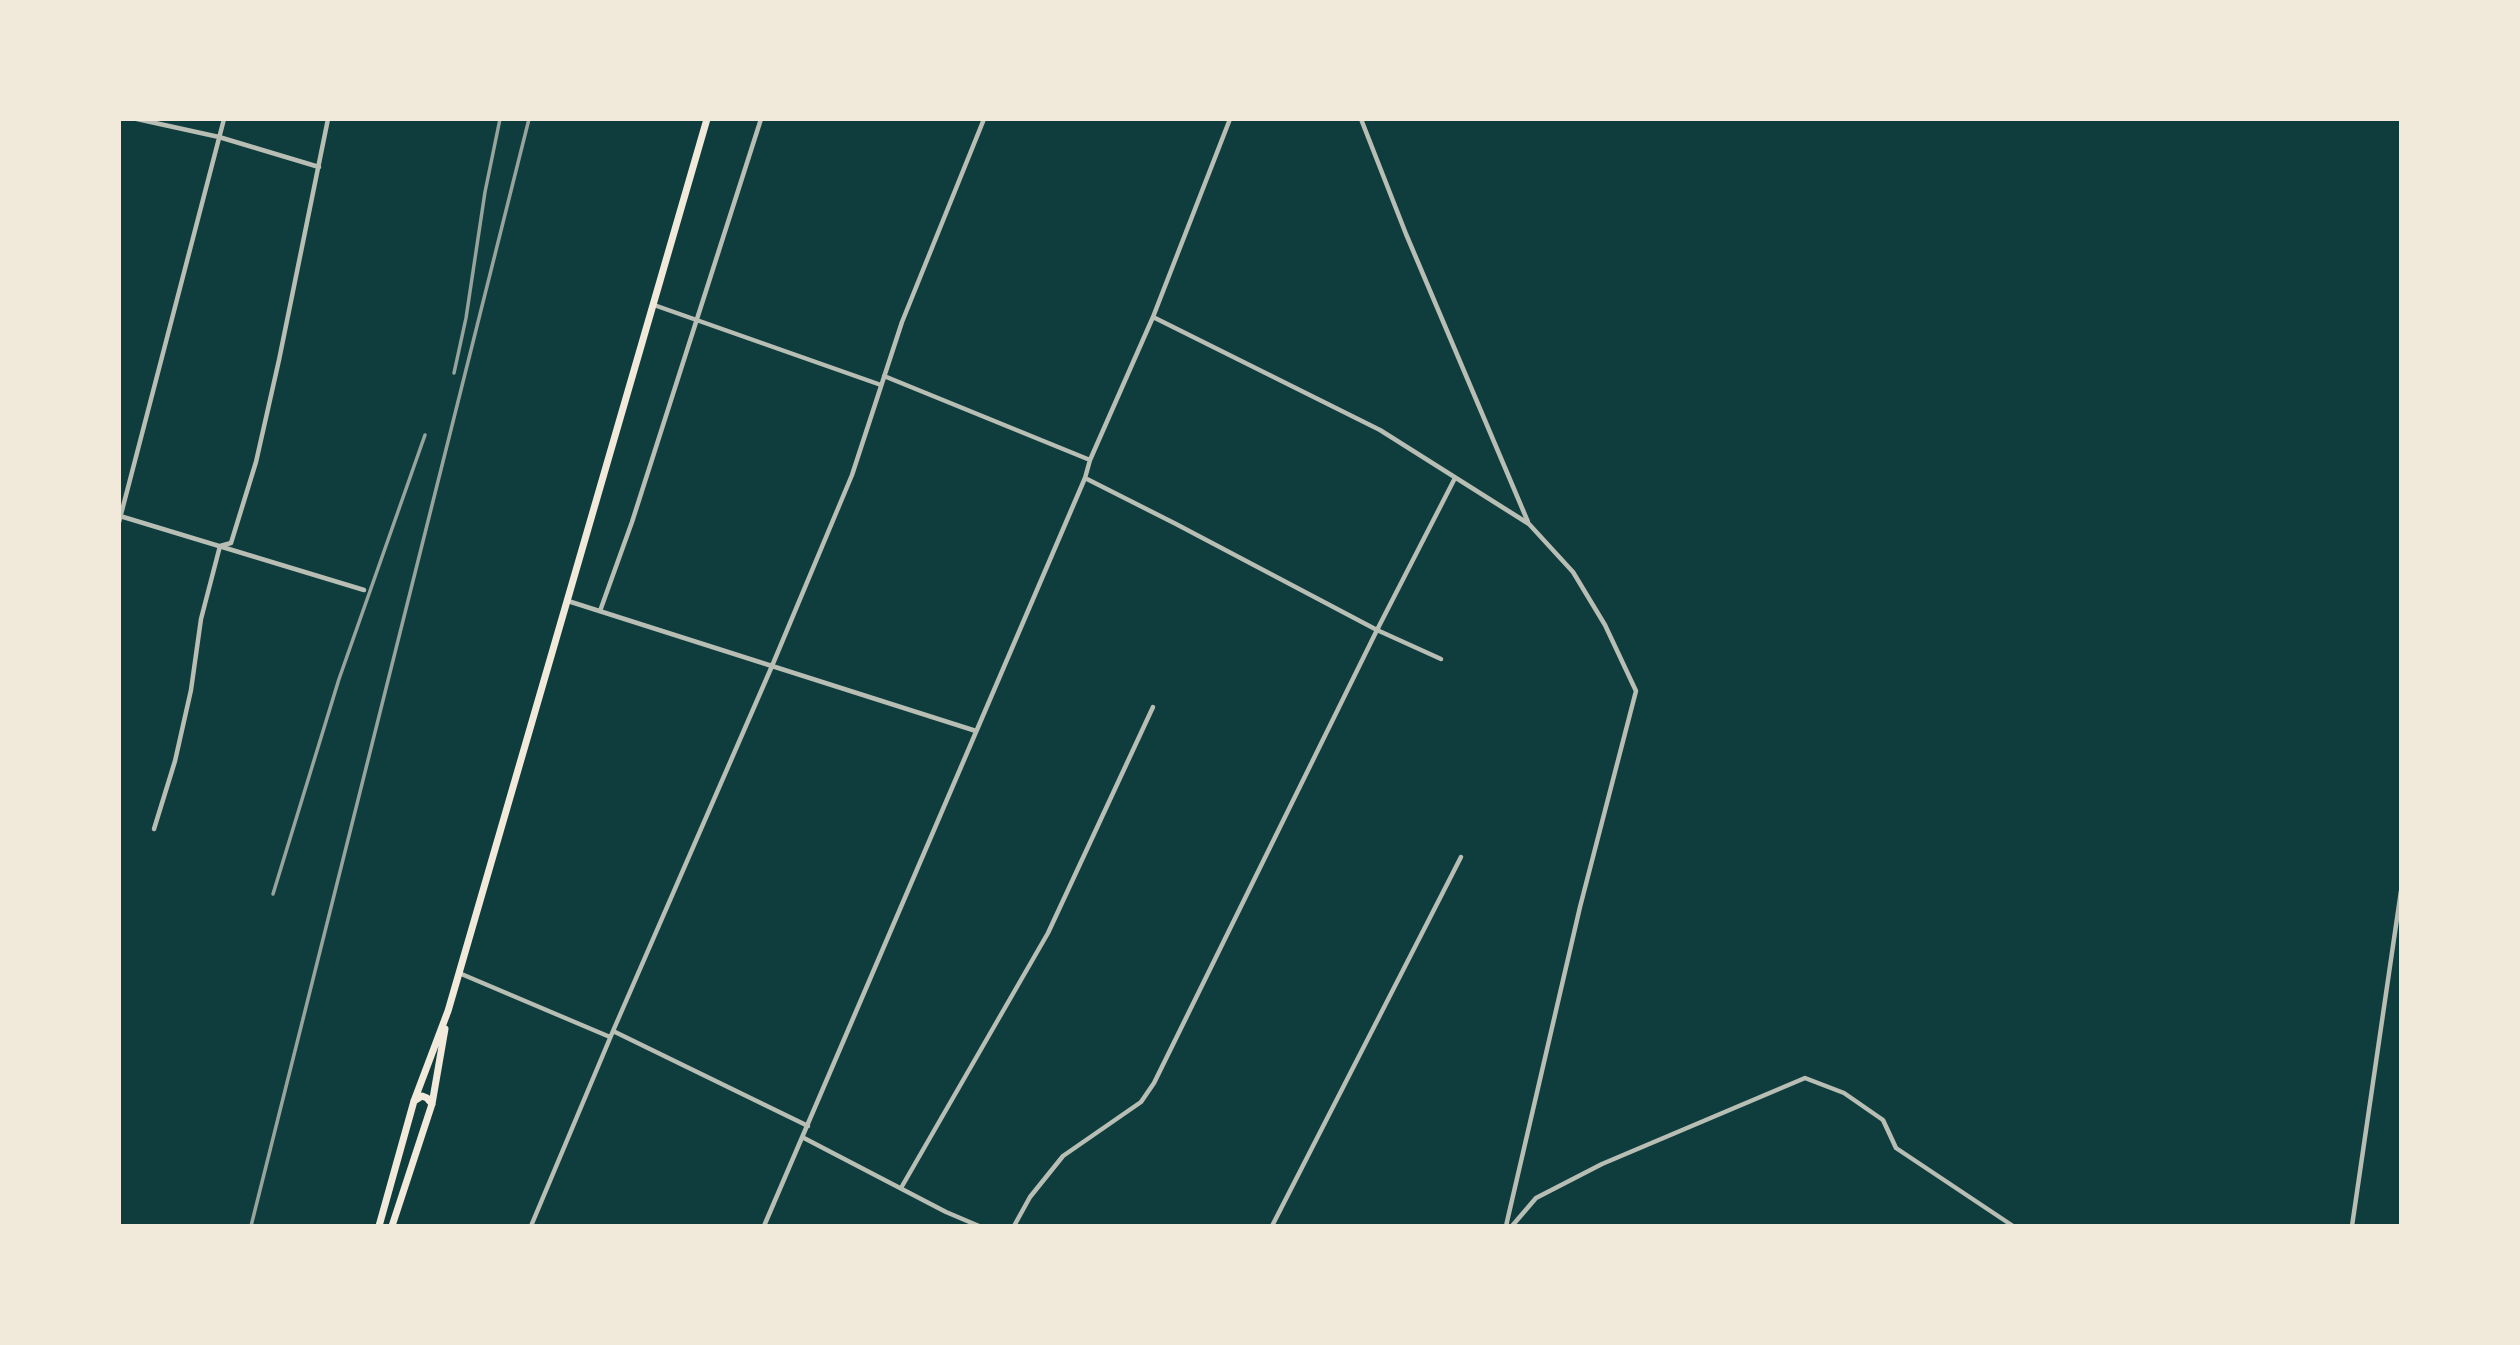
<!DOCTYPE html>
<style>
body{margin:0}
#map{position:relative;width:2520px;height:1345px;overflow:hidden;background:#0f3d3e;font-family:"Fira Sans Condensed",sans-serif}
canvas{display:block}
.frame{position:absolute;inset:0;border:121px solid #f1e9da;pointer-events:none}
</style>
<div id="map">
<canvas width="2520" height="1345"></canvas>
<div class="frame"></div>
</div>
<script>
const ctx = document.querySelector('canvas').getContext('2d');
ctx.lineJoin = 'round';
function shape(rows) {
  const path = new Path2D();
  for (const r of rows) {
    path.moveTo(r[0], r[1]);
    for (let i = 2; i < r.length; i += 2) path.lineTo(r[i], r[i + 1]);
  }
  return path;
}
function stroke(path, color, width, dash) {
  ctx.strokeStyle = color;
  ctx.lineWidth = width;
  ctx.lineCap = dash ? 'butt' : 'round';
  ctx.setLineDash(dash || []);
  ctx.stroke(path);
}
const minor = shape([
 [137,119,219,137,319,167],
 [1361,119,1406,234,1528,522],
 [654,305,881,385],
 [1153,317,1380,430,1529,524,1573,572,1605,625,1636,691,1580,907,1506,1226],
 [884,376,1090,460],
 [1085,478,1176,524,1377,630,1441,659],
 [120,516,364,590],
 [119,522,224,119],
 [568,601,976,731],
 [600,611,632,522,761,119],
 [154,829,175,761,191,690,201,619,220,546,231,543,256,462,279,360,328,119],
 [459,973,610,1037],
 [613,1031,808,1126],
 [802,1137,946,1212,979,1226],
 [901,1188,1048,933,1153,707],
 [531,1226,613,1031,772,666,852,475,902,322,984,119],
 [764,1226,1085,478,1090,460,1153,317,1230,119],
 [1014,1226,1030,1197,1063,1156,1141,1102,1154,1083,1377,630,1455,478],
 [1272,1226,1461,857],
 [1512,1226,1536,1198,1602,1164,1805,1078,1844,1093,1883,1120,1896,1148,2013,1226],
 [2352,1226,2401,891]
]);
const primary = shape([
 [414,1101,422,1096,427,1098,432,1104],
 [379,1226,414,1101,448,1011,707,119],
 [392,1226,432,1104,445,1029]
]);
const rail = shape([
 [454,373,466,318,485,192,500,119],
 [273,894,339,679,425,435],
 [251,1226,529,119]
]);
stroke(minor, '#b8beb3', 4.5);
stroke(primary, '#f1e9da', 7);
stroke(rail, '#97a49c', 3.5);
</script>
